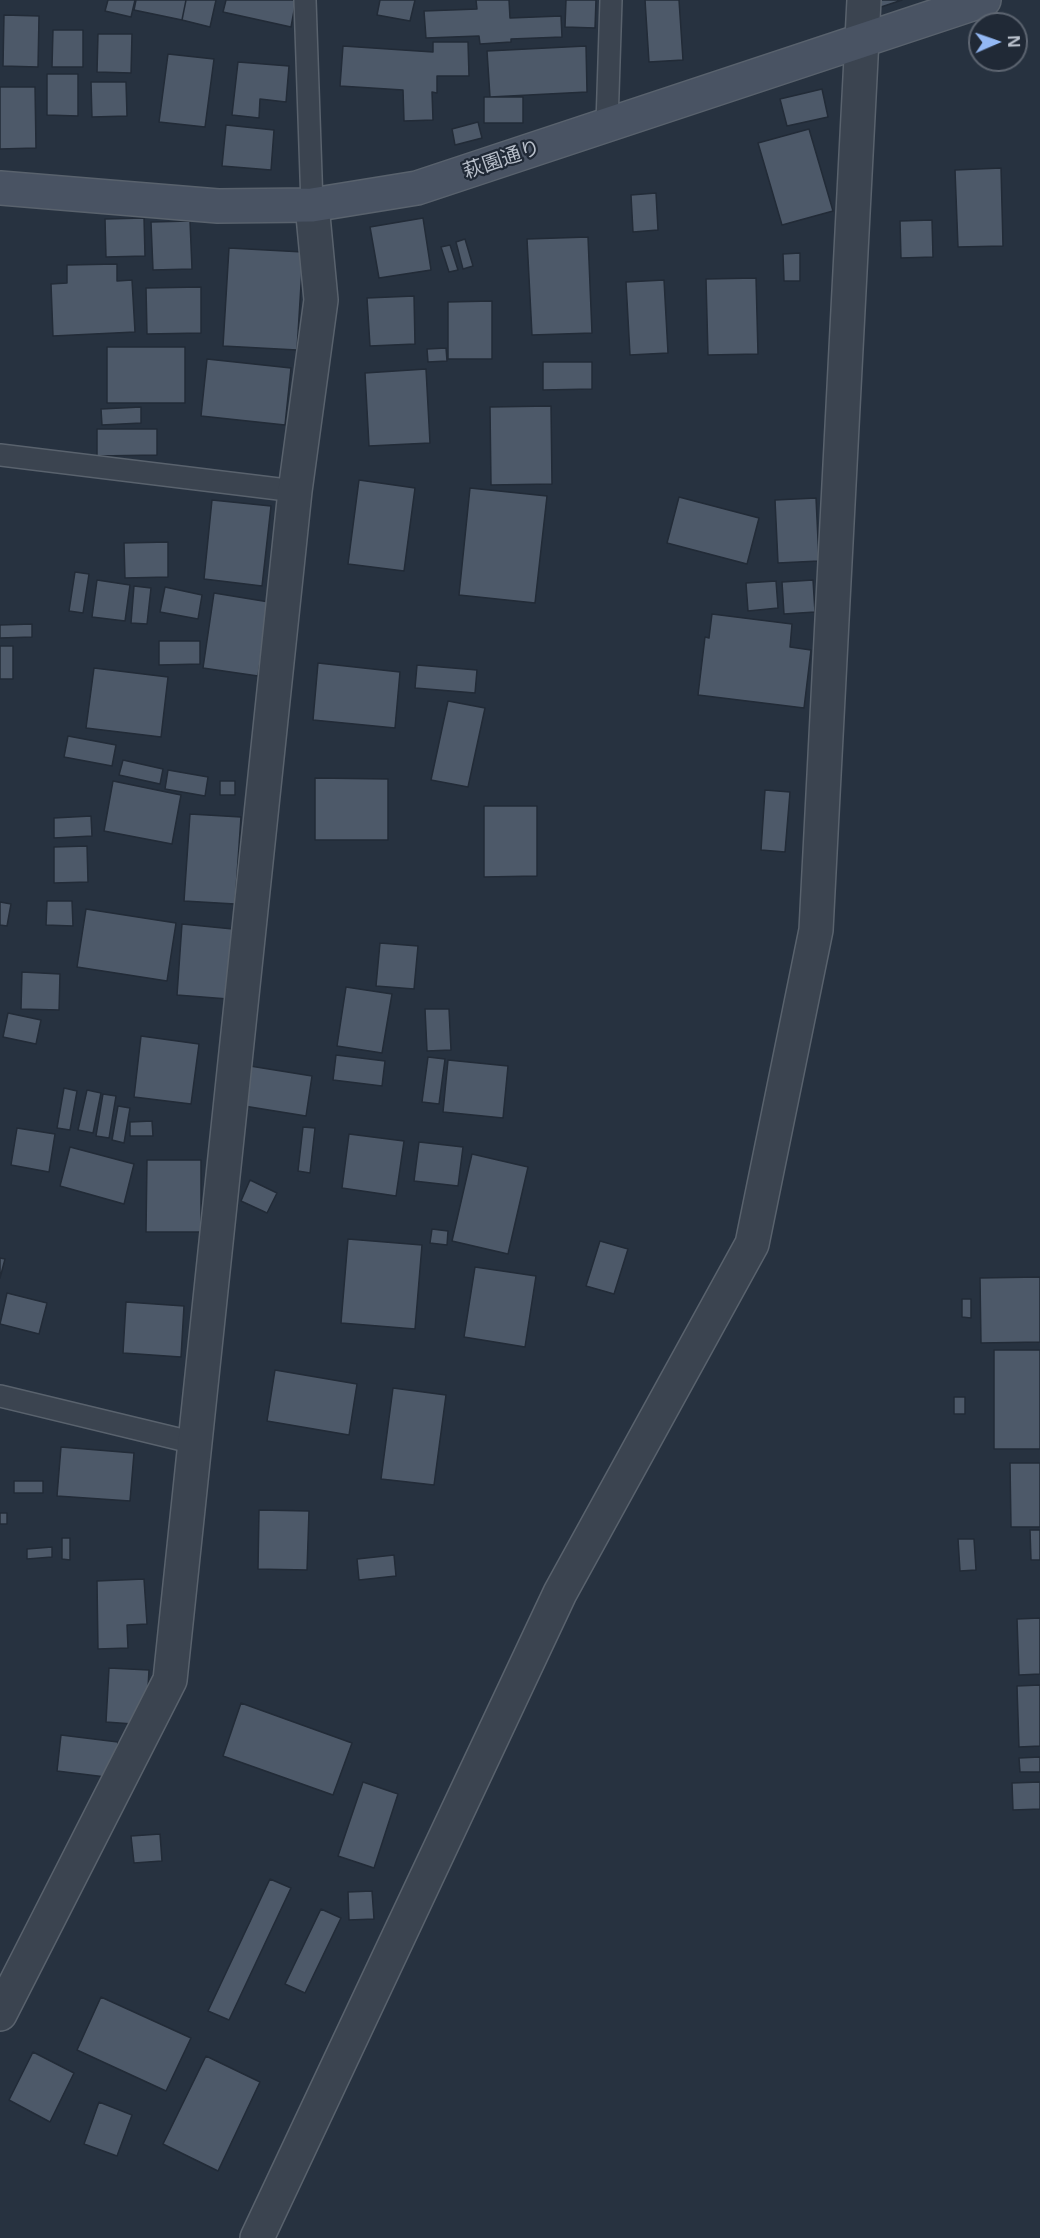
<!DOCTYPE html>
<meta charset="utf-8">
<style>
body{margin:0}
#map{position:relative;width:1040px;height:2238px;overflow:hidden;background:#273240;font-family:"Noto Sans",sans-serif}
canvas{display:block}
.north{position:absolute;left:968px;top:12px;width:60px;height:60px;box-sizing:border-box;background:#202936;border:2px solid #5d6571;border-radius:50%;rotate:88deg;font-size:16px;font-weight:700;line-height:24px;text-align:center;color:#b8bfca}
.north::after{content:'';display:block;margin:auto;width:21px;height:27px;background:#93b8f4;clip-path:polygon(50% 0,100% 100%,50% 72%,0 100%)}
</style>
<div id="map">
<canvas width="1040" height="2238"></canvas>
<div class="north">N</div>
</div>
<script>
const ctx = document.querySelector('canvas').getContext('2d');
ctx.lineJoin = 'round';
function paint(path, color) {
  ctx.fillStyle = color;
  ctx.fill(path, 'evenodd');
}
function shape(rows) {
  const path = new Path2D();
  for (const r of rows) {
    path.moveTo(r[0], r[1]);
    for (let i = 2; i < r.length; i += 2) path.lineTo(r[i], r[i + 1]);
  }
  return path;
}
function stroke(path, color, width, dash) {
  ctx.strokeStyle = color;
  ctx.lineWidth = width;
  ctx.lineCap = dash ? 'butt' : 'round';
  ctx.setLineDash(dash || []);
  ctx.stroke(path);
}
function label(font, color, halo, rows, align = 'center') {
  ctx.font = font + ' "Noto Sans","Noto Sans JP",sans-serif';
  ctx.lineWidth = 4.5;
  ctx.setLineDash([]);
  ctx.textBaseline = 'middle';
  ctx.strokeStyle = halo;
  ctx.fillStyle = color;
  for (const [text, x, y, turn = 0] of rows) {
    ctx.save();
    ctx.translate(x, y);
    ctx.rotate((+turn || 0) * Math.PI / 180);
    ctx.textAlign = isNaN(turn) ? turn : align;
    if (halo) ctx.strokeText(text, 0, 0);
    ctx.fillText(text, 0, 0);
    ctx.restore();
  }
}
const building = shape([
 [108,0,135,0,131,17,105,11,108,0],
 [136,0,186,0,182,20,134,10,136,0],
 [186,0,216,0,210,27,182,20,186,0],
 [226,0,296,0,291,27,223,12,226,0],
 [380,0,415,0,410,21,377,15,380,0],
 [476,0,509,0,510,18,561,16,562,37,511,39,511,42,480,44,479,36,426,38,424,11,477,9,476,0],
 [566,0,596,0,595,28,565,27,566,0],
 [645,0,679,0,683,60,649,62,645,0],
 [865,0,902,0,863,13,865,0],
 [4,15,39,16,38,67,3,66,4,15],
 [53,30,83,30,83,67,52,67,53,30],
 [98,34,132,34,131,73,97,72,98,34],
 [433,42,468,42,469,76,437,76,437,93,432,92,433,120,404,121,403,90,340,86,343,46,433,52,433,42],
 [586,46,587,92,490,97,487,51,586,46],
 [168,54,214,59,205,127,159,122,168,54],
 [238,62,289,66,286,102,260,99,259,118,232,115,238,62],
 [47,74,78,74,78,116,47,115,47,74],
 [91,82,126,82,127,116,92,117,91,82],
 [0,87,35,87,36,148,0,149,0,87],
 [822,89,828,117,787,126,780,99,822,89],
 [484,97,523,97,523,123,484,123,484,97],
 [478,122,482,138,455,145,452,129,478,122],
 [226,125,274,130,271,170,222,166,226,125],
 [809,129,833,211,782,225,758,143,809,129],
 [1001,168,1003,246,958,247,955,170,1001,168],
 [656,193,658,230,633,232,631,195,656,193],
 [144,218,145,256,106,257,105,219,144,218],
 [423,218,431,270,379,278,370,227,423,218],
 [932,220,933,257,901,258,900,221,932,220],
 [190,221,192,269,153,270,151,222,190,221],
 [588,237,592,333,532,335,527,239,588,237],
 [465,239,473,266,463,269,456,242,465,239],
 [450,245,458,270,449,272,441,247,450,245],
 [229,248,303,252,297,350,223,346,229,248],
 [800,253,800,281,784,281,783,254,800,253],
 [117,264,117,281,132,280,135,332,53,336,51,284,67,283,67,265,117,264],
 [756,278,758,354,708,355,706,279,756,278],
 [664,280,668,353,630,355,626,282,664,280],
 [201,287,201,333,147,334,146,288,201,287],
 [414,296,415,344,370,346,367,298,414,296],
 [492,301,492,359,448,359,448,302,492,301],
 [107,347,185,347,185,403,107,403,107,347],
 [446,348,447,361,428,362,427,349,446,348],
 [207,359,291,368,285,425,201,416,207,359],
 [543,362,592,362,592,389,543,390,543,362],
 [426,369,430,443,369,446,365,373,426,369],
 [551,406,552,484,491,485,490,407,551,406],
 [141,407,141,423,102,425,101,409,141,407],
 [97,429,157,429,157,455,97,456,97,429],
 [359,480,415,488,404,571,348,564,359,480],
 [470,488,547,496,535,603,459,595,470,488],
 [679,497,759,518,747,564,667,543,679,497],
 [816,498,819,561,778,563,775,500,816,498],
 [212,500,271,506,262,586,204,579,212,500],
 [168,542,168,577,125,578,124,543,168,542],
 [75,572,89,574,83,613,69,611,75,572],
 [97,580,130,585,125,621,92,617,97,580],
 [813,580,815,612,784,614,782,582,813,580],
 [776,581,778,608,748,611,746,583,776,581],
 [134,586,151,588,147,624,131,623,134,586],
 [165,587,202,595,198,619,160,612,165,587],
 [214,593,269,602,258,676,203,668,214,593],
 [712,614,792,624,790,647,811,650,804,708,698,695,705,637,709,638,712,614],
 [32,624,32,637,0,638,0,625,32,624],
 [159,641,200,641,200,664,159,665,159,641],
 [0,646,13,646,13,679,0,679,0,646],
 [318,663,400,672,395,728,313,720,318,663],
 [417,665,477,670,475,693,415,688,417,665],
 [94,668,168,677,161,737,86,728,94,668],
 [448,701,485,708,468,787,431,780,448,701],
 [68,736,116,745,112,766,64,757,68,736],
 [123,760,163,769,160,784,119,775,123,760],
 [168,770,208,777,205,796,165,789,168,770],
 [315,778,388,779,388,840,315,840,315,778],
 [113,781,181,795,172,844,104,831,113,781],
 [220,781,235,781,235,795,220,795,220,781],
 [765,790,790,792,785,852,761,850,765,790],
 [484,806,537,806,537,876,484,877,484,806],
 [190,814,241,817,235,904,184,901,190,814],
 [91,816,92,836,54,838,54,818,91,816],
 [87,846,88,882,54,883,54,847,87,846],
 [47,901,72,901,73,926,46,925,47,901],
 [0,902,11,904,7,926,0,925,0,902],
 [86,909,176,923,167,981,77,967,86,909],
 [182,924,233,929,228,999,177,995,182,924],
 [380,943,418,946,414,989,376,986,380,943],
 [22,972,60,974,59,1010,21,1009,22,972],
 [346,987,392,994,382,1053,337,1046,346,987],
 [425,1009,449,1009,451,1050,427,1051,425,1009],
 [8,1013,41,1020,36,1044,3,1037,8,1013],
 [141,1036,199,1044,191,1104,134,1097,141,1036],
 [336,1055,385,1061,382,1086,333,1080,336,1055],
 [428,1057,445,1059,439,1104,422,1102,428,1057],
 [448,1060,508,1066,503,1118,443,1112,448,1060],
 [250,1066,312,1076,306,1116,244,1106,250,1066],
 [64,1088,77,1091,70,1130,57,1128,64,1088],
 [87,1090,101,1093,93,1133,78,1130,87,1090],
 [103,1094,116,1096,109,1138,96,1136,103,1094],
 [118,1106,130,1108,124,1143,112,1140,118,1106],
 [152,1121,153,1136,130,1136,130,1122,152,1121],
 [303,1127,315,1128,310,1173,298,1171,303,1127],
 [17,1128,55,1134,49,1172,11,1165,17,1128],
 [349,1134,404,1141,396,1196,342,1188,349,1134],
 [419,1142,463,1147,458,1186,414,1181,419,1142],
 [70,1147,134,1164,124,1204,60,1186,70,1147],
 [472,1154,528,1167,508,1254,452,1241,472,1154],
 [147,1160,201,1160,201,1232,146,1232,147,1160],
 [250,1180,277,1193,267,1213,241,1201,250,1180],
 [432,1229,448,1231,447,1245,430,1243,432,1229],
 [348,1239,422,1245,415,1329,341,1323,348,1239],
 [600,1241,628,1249,614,1294,586,1286,600,1241],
 [0,1258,5,1259,0,1278,0,1258],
 [475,1267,536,1276,525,1347,464,1337,475,1267],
 [1040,1277,1040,1342,981,1343,980,1278,1040,1277],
 [7,1293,47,1303,39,1334,0,1324,7,1293],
 [962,1299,971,1299,971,1318,962,1317,962,1299],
 [126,1302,184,1306,181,1357,123,1353,126,1302],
 [994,1350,1040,1350,1040,1449,994,1449,994,1350],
 [275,1370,357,1384,349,1435,267,1421,275,1370],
 [393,1388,446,1395,434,1485,381,1479,393,1388],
 [954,1397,965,1397,965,1414,954,1414,954,1397],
 [61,1447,134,1453,130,1501,57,1496,61,1447],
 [1010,1463,1040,1463,1040,1527,1011,1527,1010,1463],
 [14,1481,43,1481,43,1493,14,1493,14,1481],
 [259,1510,309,1511,307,1570,258,1569,259,1510],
 [0,1513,7,1513,7,1524,0,1524,0,1513],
 [1030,1530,1040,1530,1040,1560,1031,1560,1030,1530],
 [62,1538,70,1538,70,1560,62,1559,62,1538],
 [958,1539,974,1539,976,1570,960,1571,958,1539],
 [52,1547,52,1557,27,1559,27,1549,52,1547],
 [394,1555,396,1576,359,1580,357,1559,394,1555],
 [144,1579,147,1624,127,1625,128,1648,98,1649,97,1581,144,1579],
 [1040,1618,1040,1674,1019,1675,1017,1619,1040,1618],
 [109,1668,149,1670,146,1725,106,1722,109,1668],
 [1040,1685,1040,1746,1019,1747,1017,1686,1040,1685],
 [241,1703,352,1743,333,1795,223,1756,241,1703],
 [61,1735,118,1742,114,1778,57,1771,61,1735],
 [1040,1757,1040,1772,1020,1772,1019,1758,1040,1757],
 [363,1782,398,1794,374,1868,338,1856,363,1782],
 [1040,1782,1040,1809,1013,1810,1012,1783,1040,1782],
 [160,1834,162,1861,134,1863,131,1836,160,1834],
 [270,1879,291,1888,229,2020,208,2011,270,1879],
 [372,1891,374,1919,349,1920,348,1892,372,1891],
 [321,1909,341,1918,305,1993,285,1984,321,1909],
 [101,1997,191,2038,166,2091,77,2050,101,1997],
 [33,2052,74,2073,50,2122,9,2100,33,2052],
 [206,2056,260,2082,218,2171,163,2144,206,2056],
 [99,2102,132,2115,117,2156,84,2144,99,2102]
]);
const lane = shape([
 [305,0,312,205],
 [607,124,611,0],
 [0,455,295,491],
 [0,1396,195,1443]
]);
const street = shape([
 [0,2014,170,1680,295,491,321,300,312,205],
 [257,2238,560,1593,752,1244,816,930,864,0]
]);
const secondary = shape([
 [0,188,218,206,312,205,417,188,984,0]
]);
const streetNames = [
 ["萩園通り",502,160,-19]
];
paint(building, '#4d5969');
stroke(building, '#222b37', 1.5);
stroke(lane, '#59626d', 24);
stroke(street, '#59626d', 36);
stroke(secondary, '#59626d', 36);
stroke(lane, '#3b4450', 21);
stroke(street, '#3b4450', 33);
stroke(secondary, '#495363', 33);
label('20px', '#b8bfca', '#202936', streetNames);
</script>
